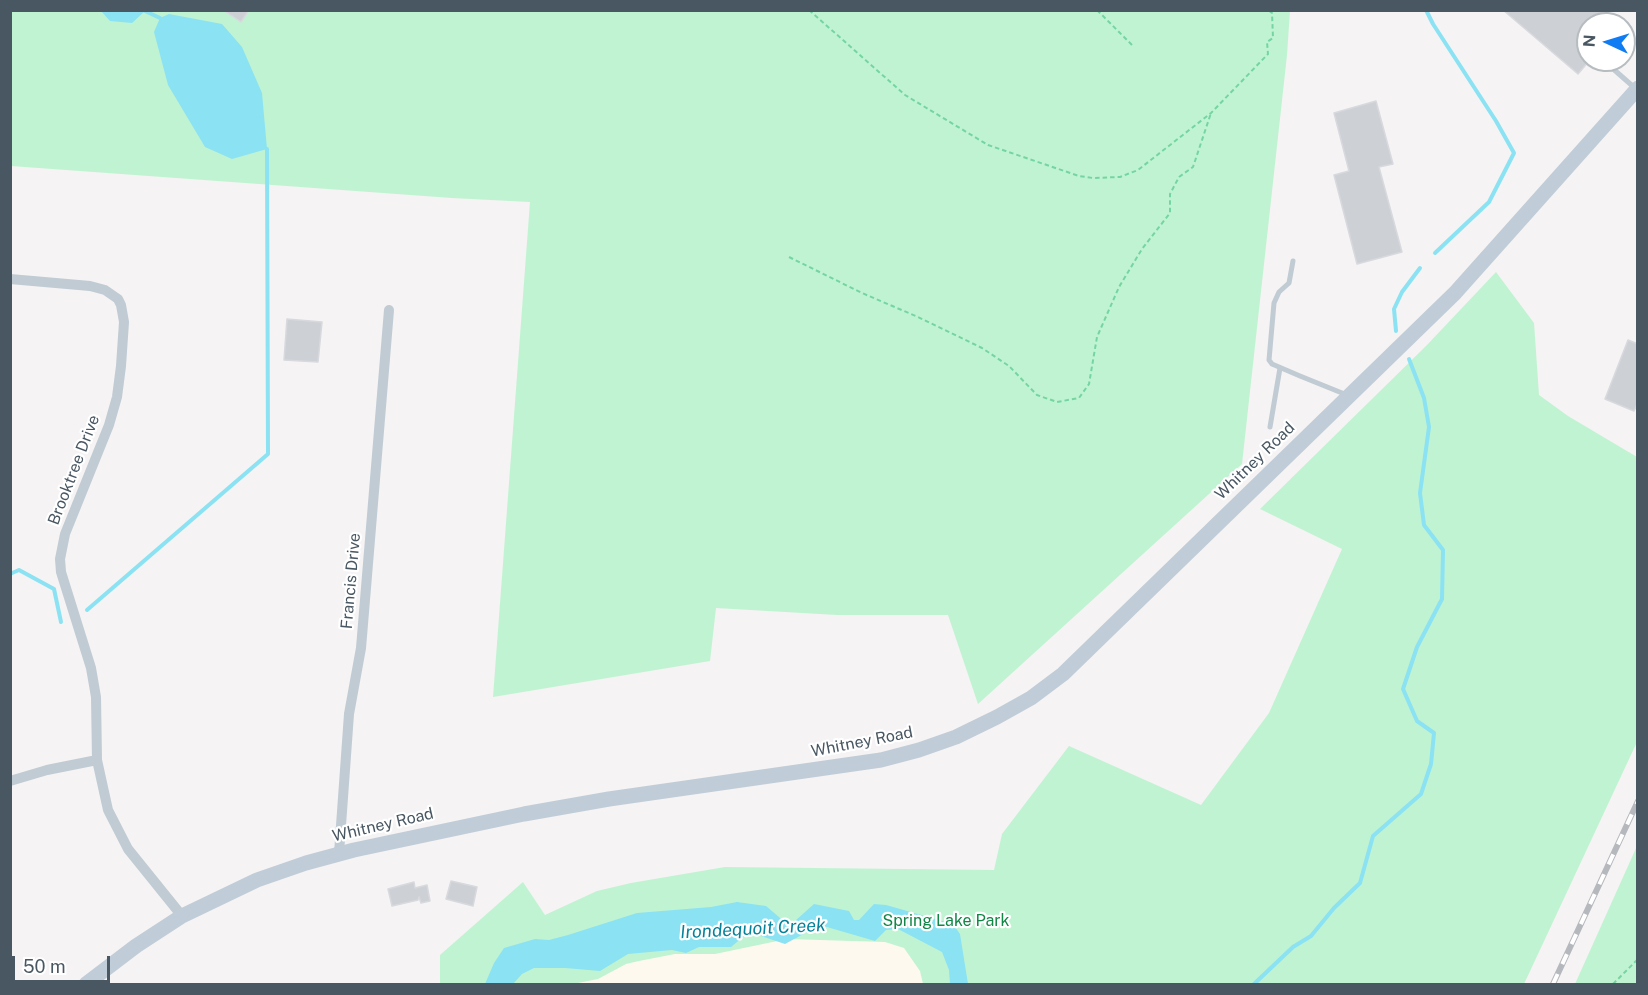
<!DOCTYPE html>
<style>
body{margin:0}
#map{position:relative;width:1648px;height:995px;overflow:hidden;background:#f5f3f3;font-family:"Public Sans",sans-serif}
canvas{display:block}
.frame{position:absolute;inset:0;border:12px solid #495762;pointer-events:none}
.north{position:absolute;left:1576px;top:12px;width:60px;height:60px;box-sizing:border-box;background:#fff;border:2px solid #b6bcc0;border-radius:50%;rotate:274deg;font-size:16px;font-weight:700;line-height:24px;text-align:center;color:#495762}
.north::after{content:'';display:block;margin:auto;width:21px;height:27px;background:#0f7cf3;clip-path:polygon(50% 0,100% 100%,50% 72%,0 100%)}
.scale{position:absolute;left:12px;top:956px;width:98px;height:27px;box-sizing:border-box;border:3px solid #495762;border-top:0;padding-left:8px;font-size:18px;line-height:21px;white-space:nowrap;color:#495762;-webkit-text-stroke:4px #fff;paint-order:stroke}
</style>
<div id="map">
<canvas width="1648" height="995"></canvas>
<div class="frame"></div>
<div class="north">N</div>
<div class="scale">50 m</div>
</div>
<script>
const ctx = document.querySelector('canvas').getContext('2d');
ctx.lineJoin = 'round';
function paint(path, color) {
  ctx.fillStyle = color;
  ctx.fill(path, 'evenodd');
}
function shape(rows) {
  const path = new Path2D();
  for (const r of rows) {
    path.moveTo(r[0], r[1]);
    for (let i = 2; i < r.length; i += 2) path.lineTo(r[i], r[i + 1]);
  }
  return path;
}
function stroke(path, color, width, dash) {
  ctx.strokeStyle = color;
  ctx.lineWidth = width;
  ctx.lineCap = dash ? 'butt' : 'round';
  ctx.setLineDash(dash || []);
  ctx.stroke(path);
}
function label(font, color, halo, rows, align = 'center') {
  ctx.font = font + ' "Public Sans",sans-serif';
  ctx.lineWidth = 4.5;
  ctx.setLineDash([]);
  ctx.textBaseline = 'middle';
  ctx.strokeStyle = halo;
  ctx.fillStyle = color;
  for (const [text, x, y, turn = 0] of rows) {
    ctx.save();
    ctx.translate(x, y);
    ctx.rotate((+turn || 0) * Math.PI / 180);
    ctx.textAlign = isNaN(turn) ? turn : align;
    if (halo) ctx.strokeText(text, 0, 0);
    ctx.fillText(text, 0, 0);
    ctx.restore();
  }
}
const commercial = shape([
 [886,930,949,984,513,984,617,960,807,933]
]);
const green = shape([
 [10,11,1290,11,1287,55,1242,464,978,704,948,615,837,615,716,608,710,661,493,697,530,202,452,198,11,166],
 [1496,272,1534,323,1539,395,1568,416,1637,457,1637,742,1524,984,923,984,920,971,904,948,885,942,787,939,715,954,675,954,639,961,626,964,598,979,573,984,440,984,440,955,523,882,545,915,597,891,631,883,725,867,994,870,1002,834,1069,746,1201,805,1269,713,1342,549,1260,509,1427,345],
 [1637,846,1637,984,1575,984]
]);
const water = shape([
 [101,11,144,10,145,11,132,23,110,21],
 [169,14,222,24,242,47,262,93,267,149,232,159,205,147,168,85,154,32,160,18],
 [737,902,766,906,786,923,795,921,814,904,849,911,854,920,859,920,874,904,886,905,953,924,960,934,968,984,950,984,949,970,942,952,898,929,886,930,875,941,820,925,785,944,749,932,731,947,699,947,686,953,672,950,628,954,600,971,565,968,534,968,522,974,513,984,485,984,494,963,504,948,535,939,549,940,568,935,637,913,711,907]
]);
const stream = shape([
 [1426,10,1433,24,1496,121,1514,153,1489,202,1435,253],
 [145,11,160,18],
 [1396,331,1394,309,1402,292,1420,268],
 [10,574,19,570,54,589,61,622],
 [87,610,268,454,267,149],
 [1254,984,1293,947,1311,936,1334,908,1360,883,1373,836,1421,794,1431,764,1434,733,1417,721,1403,689,1417,647,1442,599,1443,550,1424,525,1420,493,1429,427,1424,398,1409,359]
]);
const building = shape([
 [227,10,249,10,241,22,226,12,227,10],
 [1503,10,1601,10,1617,24,1588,24,1588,60,1590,60,1578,74,1503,10],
 [1376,101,1393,164,1379,167,1402,252,1357,264,1334,175,1349,171,1334,113,1376,101],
 [287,319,322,322,318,362,284,360,287,319],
 [1628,340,1638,344,1638,402,1634,411,1605,399,1628,340],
 [451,881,477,887,473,906,446,899,451,881],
 [414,882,415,888,427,885,430,901,421,903,419,897,418,900,392,906,388,889,414,882]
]);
const path = shape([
 [809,10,905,95,988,145,1079,176,1093,178,1120,177,1138,170,1211,113,1268,54,1267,42,1273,38,1272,13,1268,10],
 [1097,10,1132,45],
 [789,257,862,293,918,317,982,348,1009,366,1037,395,1057,402,1079,398,1089,384,1097,337,1119,287,1142,249,1170,213,1170,194,1179,177,1193,167,1211,113],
 [1613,984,1638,959]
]);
const service = shape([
 [1603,60,1636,89],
 [1293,261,1289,283,1279,292,1274,303,1269,360,1272,364,1300,376,1347,395],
 [1270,427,1280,368]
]);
const minor = shape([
 [10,279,90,286,105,290,118,299,121,305,124,322,121,366,117,397,109,425,65,534,60,559,61,572,91,668,96,697,97,760,108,810,128,849,182,916],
 [10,781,47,770,97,760],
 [339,853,349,714,361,648,389,310]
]);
const secondary = shape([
 [86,984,136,946,182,916,257,880,306,863,354,850,524,814,609,799,881,760,919,750,956,737,997,717,1031,698,1063,674,1455,293,1638,88]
]);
const rail = shape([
 [1553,984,1638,801]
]);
const streetNames = [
 ["Whitney Road",1255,461,-44],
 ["Brooktree Drive",74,470,-69],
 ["Francis Drive",351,581,-85],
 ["Whitney Road",862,742,-11],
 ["Whitney Road",383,825,-13]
];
const parkNames = [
 ["Spring Lake Park",946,921]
];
const waterNames = [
 ["Irondequoit Creek",753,929,-3]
];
paint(commercial, '#fef9ee');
paint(green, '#c0f3d2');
paint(water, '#8be2f3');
stroke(stream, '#8be2f3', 4);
paint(building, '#cdd0d5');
stroke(building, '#d7d9de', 1.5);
stroke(path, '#75d5a2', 2, [4.5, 3]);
stroke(service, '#c0cbd3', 5);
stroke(minor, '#c0cbd3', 10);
stroke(secondary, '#c0ccd7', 15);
stroke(rail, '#b5b8bd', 6);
stroke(rail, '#fff', 4, [11]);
label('16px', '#495762', '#fff', streetNames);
label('16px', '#118647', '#fff', parkNames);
label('italic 18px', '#05819a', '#fff', waterNames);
</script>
